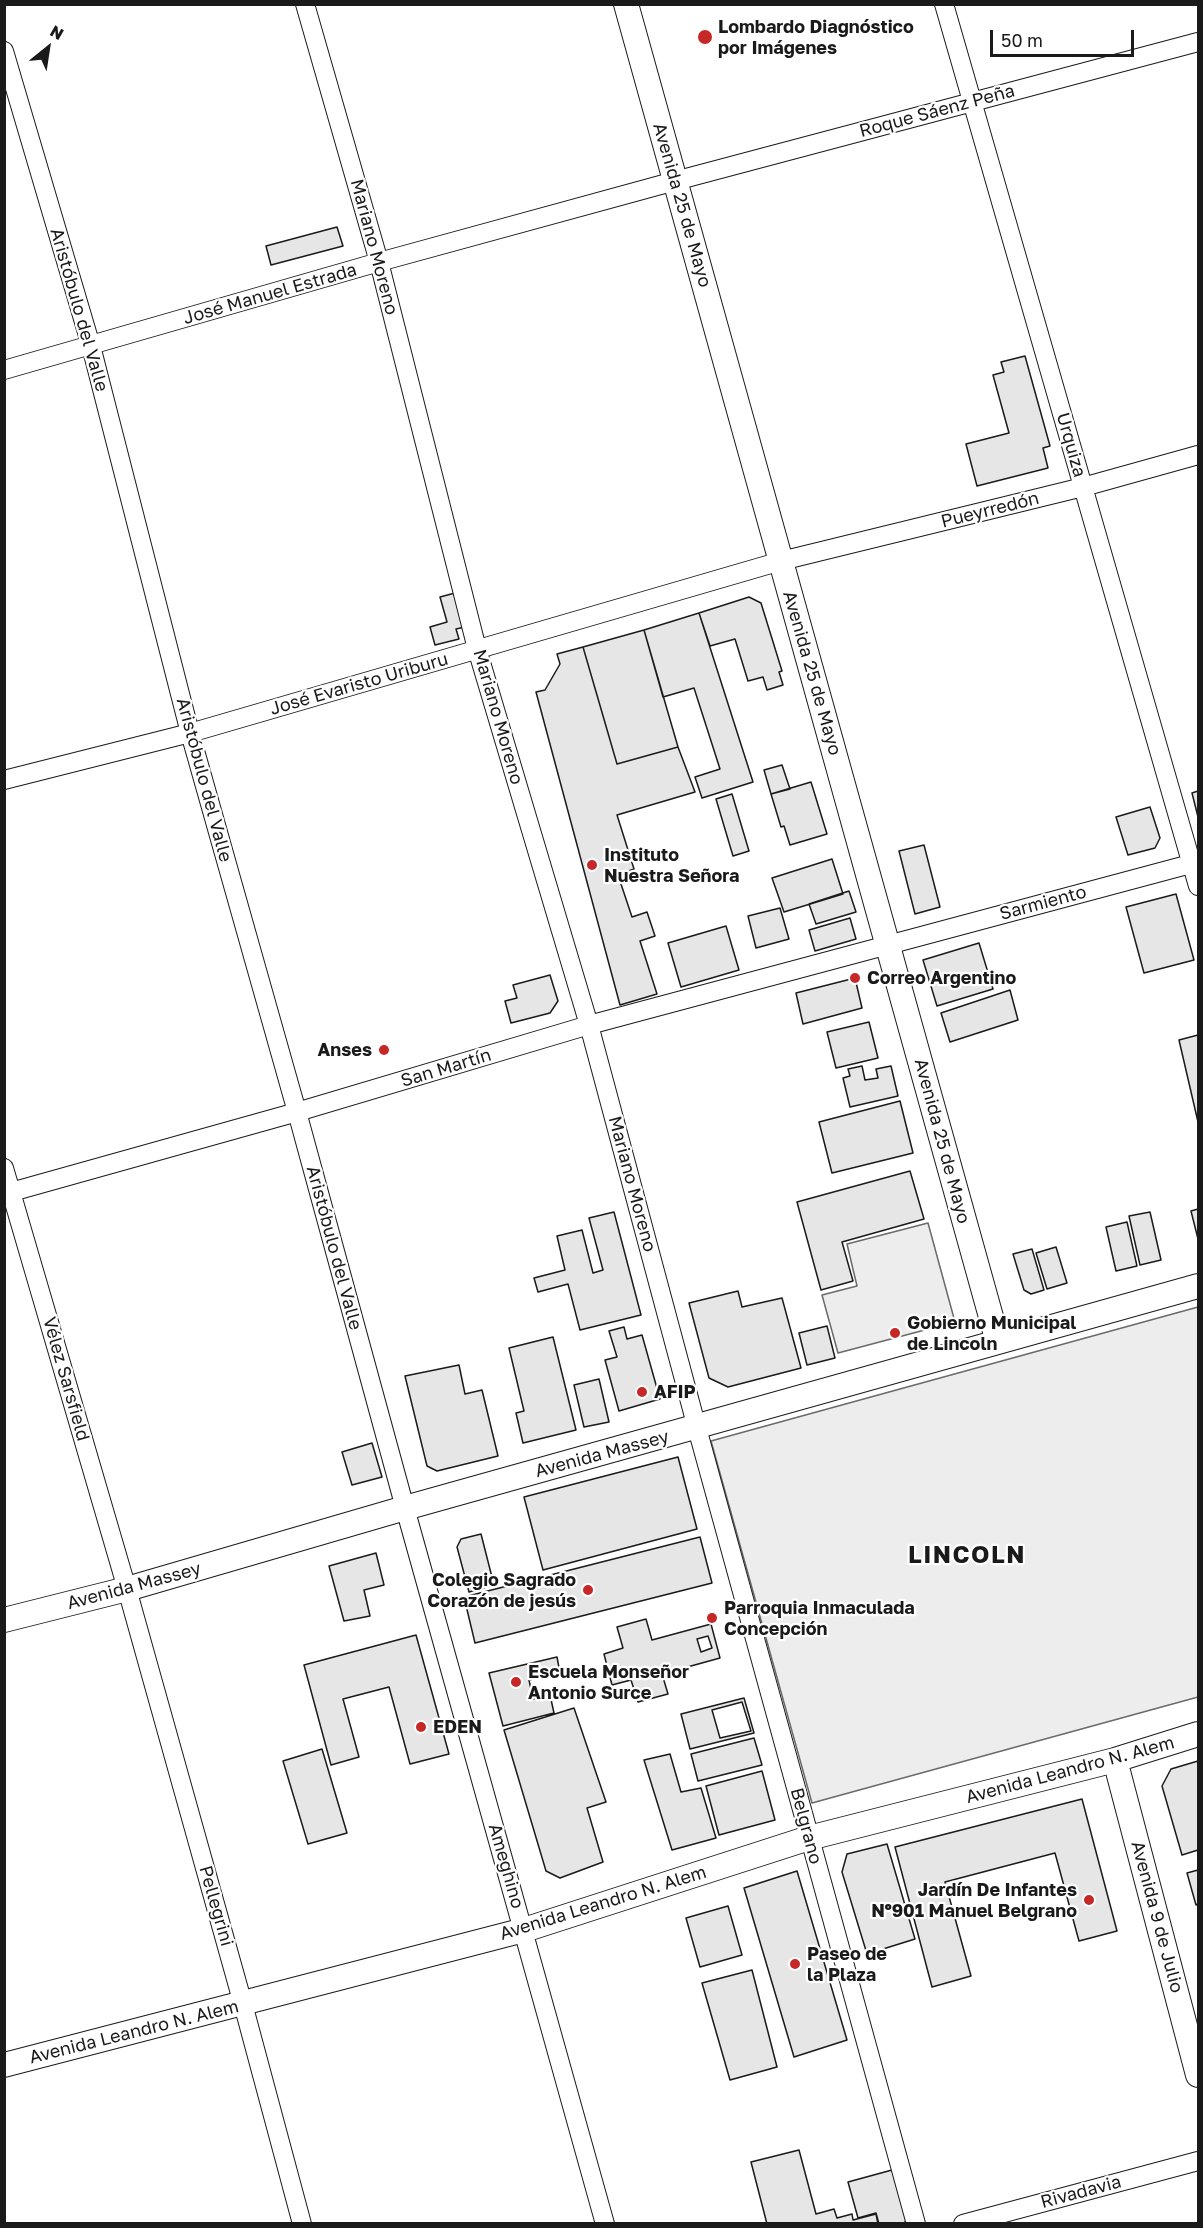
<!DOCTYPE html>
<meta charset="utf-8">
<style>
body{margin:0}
#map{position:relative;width:1203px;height:2228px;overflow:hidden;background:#fff;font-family:"Golos Text",sans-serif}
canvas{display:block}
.frame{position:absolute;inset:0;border:6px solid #1a1a1a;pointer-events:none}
.north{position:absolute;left:18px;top:18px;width:60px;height:60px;-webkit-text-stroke:4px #fff;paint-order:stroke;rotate:30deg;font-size:16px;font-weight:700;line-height:24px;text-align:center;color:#1a1a1a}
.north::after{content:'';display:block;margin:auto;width:21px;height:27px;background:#1a1a1a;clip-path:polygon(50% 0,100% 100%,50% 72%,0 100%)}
.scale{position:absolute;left:990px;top:30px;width:144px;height:27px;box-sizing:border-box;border:3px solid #1a1a1a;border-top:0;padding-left:8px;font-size:18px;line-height:21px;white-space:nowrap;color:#1a1a1a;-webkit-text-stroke:4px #fff;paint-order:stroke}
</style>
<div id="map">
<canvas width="1203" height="2228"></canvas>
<div class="frame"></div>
<div class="north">N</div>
<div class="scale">50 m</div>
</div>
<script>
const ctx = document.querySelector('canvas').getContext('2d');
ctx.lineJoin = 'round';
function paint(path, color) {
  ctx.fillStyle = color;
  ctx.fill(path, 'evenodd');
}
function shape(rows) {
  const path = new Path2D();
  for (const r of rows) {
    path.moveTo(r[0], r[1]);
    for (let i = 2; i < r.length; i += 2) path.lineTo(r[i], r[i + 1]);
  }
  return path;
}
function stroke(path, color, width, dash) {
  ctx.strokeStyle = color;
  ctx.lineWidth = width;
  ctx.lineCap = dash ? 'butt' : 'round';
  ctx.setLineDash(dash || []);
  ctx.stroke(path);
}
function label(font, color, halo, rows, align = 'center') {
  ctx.font = font + ' "Golos Text",sans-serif';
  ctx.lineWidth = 4.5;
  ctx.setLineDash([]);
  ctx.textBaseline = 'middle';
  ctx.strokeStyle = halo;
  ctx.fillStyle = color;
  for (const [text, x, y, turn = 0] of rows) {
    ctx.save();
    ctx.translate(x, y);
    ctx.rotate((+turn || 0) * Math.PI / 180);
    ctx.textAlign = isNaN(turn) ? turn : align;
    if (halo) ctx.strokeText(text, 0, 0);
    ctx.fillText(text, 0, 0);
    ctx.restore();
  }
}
const built = shape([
 [928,1223,955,1322,838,1353,822,1295,857,1286,847,1244,928,1223],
 [1198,1307,1198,1697,812,1803,711,1441,1198,1307]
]);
const building = shape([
 [337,227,343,246,271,265,266,246,337,227],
 [1025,356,1050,446,1043,448,1048,468,977,486,966,444,1009,433,993,375,1004,372,1001,362,1025,356],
 [455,593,465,627,456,629,459,639,435,645,430,627,447,622,440,597,455,593],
 [749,597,761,603,782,671,779,672,783,685,767,690,763,677,748,681,735,639,710,646,699,613,749,597],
 [699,613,753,782,702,798,695,777,720,769,694,688,663,697,644,630,699,613],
 [644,630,678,747,617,764,583,647,644,630],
 [583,647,617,764,678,747,695,792,617,815,634,869,618,875,632,917,647,912,655,936,640,941,657,994,620,1005,536,692,545,690,560,664,557,654,583,647],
 [782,765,790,789,771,794,764,770,782,765],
 [811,782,827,834,790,845,784,826,781,827,771,794,811,782],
 [1198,791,1198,817,1192,793,1198,791],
 [732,794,749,851,733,856,716,799,732,794],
 [1150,807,1160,838,1155,848,1128,855,1116,817,1150,807],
 [924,845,940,907,915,914,899,851,924,845],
 [832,859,843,894,784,912,772,878,832,859],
 [849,891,856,912,816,924,809,904,849,891],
 [1176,894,1194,960,1144,973,1126,907,1176,894],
 [780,908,789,939,756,948,748,916,780,908],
 [850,918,856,939,815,951,809,930,850,918],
 [726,926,739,970,681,987,668,943,726,926],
 [979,943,993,989,937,1006,923,960,979,943],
 [550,975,558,1001,550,1013,511,1023,505,1001,517,998,513,985,550,975],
 [855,978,862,1008,803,1024,796,993,855,978],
 [1010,990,1018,1020,950,1042,941,1013,1010,990],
 [869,1022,878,1058,836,1068,827,1032,869,1022],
 [1198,1035,1198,1122,1179,1040,1198,1035],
 [862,1066,865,1080,878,1078,876,1069,891,1066,898,1096,850,1107,843,1078,850,1076,848,1069,862,1066],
 [900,1101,913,1153,832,1173,819,1122,900,1101],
 [910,1171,924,1219,842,1242,853,1281,821,1290,797,1202,910,1171],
 [1198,1209,1198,1239,1191,1211,1198,1209],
 [614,1212,641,1315,580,1330,568,1284,538,1292,534,1278,565,1270,557,1236,582,1230,593,1273,603,1270,589,1218,614,1212],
 [1150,1212,1161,1260,1140,1265,1129,1216,1150,1212],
 [1127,1222,1137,1266,1116,1271,1106,1227,1127,1222],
 [1056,1247,1067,1283,1047,1289,1036,1253,1056,1247],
 [1032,1249,1044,1290,1031,1294,1024,1290,1013,1254,1032,1249],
 [738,1291,742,1307,782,1298,801,1368,728,1387,709,1378,689,1303,738,1291],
 [827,1326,835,1358,807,1365,799,1333,827,1326],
 [624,1327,627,1339,642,1335,660,1399,619,1411,605,1360,617,1357,609,1331,624,1327],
 [553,1337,576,1430,523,1443,516,1413,524,1411,509,1348,553,1337],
 [459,1365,465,1394,482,1390,498,1456,437,1471,427,1466,405,1376,459,1365],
 [599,1379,609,1422,584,1427,574,1385,599,1379],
 [372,1443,382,1477,352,1485,342,1452,372,1443],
 [678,1457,697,1529,543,1570,524,1497,678,1457],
 [481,1534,494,1585,469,1592,457,1547,461,1539,481,1534],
 [700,1537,712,1583,475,1643,464,1597,700,1537],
 [376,1553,384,1585,364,1590,370,1616,344,1621,329,1566,376,1553],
 [646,1619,652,1640,711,1624,720,1658,662,1674,668,1694,638,1702,631,1680,612,1685,604,1654,623,1648,617,1627,646,1619],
 [416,1635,449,1754,410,1764,389,1687,343,1699,359,1757,331,1765,304,1665,416,1635],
 [708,1636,712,1648,701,1652,697,1639,708,1636],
 [557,1657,560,1673,529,1680,533,1699,550,1695,554,1713,503,1726,489,1673,557,1657],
 [744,1698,754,1733,690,1749,681,1714,744,1698],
 [742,1702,751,1731,720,1738,712,1710,742,1702],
 [574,1708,606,1802,587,1808,603,1862,560,1878,546,1871,504,1730,574,1708],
 [754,1738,762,1765,698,1781,691,1754,754,1738],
 [322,1749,347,1833,308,1844,283,1761,322,1749],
 [670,1754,681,1792,701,1788,716,1838,672,1850,644,1760,670,1754],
 [1198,1761,1198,1850,1182,1855,1162,1786,1171,1769,1198,1761],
 [762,1771,775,1820,719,1835,706,1786,762,1771],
 [1082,1799,1117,1931,1079,1941,1055,1853,945,1882,971,1976,932,1987,895,1847,1082,1799],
 [887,1844,915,1939,867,1954,842,1872,847,1854,887,1844],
 [1198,1870,1198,1904,1196,1905,1187,1873,1198,1870],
 [797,1871,847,2040,794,2057,744,1888,797,1871],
 [728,1906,742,1955,700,1967,686,1918,728,1906],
 [752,1970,777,2067,730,2080,702,1983,752,1970],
 [799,2150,816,2214,834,2209,837,2218,852,2214,853,2220,876,2214,878,2224,767,2224,751,2162,799,2150],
 [892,2170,906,2220,904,2224,879,2224,876,2213,858,2218,848,2182,892,2170]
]);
const minor = shape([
 [305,4,379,262,477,649,589,1025,697,1428,916,2224],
 [944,4,1198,886],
 [4,51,91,346,190,733,297,1112,405,1508,605,2224],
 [4,370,379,262,675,181,1198,42],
 [4,780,190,733,781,561,1083,487,1198,455],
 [4,1168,127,1589,243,2004,302,2224],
 [4,1194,297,1112,589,1025,1198,862],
 [963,2224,1198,2161]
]);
const secondary = shape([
 [626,4,998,1342],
 [4,1620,127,1589,405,1508,1198,1286],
 [1115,1760,1198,2075],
 [4,2065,524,1930,809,1838,1115,1760,1198,1734]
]);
const markers = [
 [705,37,8,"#c62828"],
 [592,865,6,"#c62828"],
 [855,978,6,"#c62828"],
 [384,1050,6,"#c62828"],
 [895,1333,6,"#c62828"],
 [642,1392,6,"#c62828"],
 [588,1590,6,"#c62828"],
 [712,1618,6,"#c62828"],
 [516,1682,6,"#c62828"],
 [421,1727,6,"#c62828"],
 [1089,1900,6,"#c62828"],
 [795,1964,6,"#c62828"]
];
const poiNames = [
 ["Lombardo Diagnóstico",718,27],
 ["por Imágenes",718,48],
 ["Instituto",604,855],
 ["Nuestra Señora",604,876],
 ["Correo Argentino",867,978],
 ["Anses",372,1050,"right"],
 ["Gobierno Municipal",907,1323],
 ["de Lincoln",907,1344],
 ["AFIP",654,1392],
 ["Colegio Sagrado",576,1580,"right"],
 ["Corazón de jesús",576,1601,"right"],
 ["Parroquia Inmaculada",724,1608],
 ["Concepción",724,1629],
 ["Escuela Monseñor",528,1672],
 ["Antonio Surce",528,1693],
 ["EDEN",433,1727],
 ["Jardín De Infantes",1077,1890,"right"],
 ["Nº901 Manuel Belgrano",1077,1911,"right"],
 ["Paseo de",807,1954],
 ["la Plaza",807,1975]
];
const streetNames = [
 ["Roque Sáenz Peña",937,111,-15],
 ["Avenida 25 de Mayo",682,205,74],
 ["Mariano Moreno",374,247,75],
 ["José Manuel Estrada",270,294,-16],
 ["Aristóbulo del Valle",79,310,74],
 ["Urquiza",1071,445,74],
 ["Pueyrredón",990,510,-14],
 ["Avenida 25 de Mayo",812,673,74],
 ["José Evaristo Uriburu",359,684,-16],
 ["Mariano Moreno",498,717,74],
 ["Aristóbulo del Valle",204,780,75],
 ["Sarmiento",1043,903,-15],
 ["San Martín",446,1068,-17],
 ["Avenida 25 de Mayo",942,1141,75],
 ["Mariano Moreno",632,1184,75],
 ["Aristóbulo del Valle",334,1248,75],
 ["Vélez Sarsfield",66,1379,74],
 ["Avenida Massey",602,1454,-15],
 ["Avenida Massey",134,1586,-15],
 ["Avenida Leandro N. Alem",1070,1770,-15],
 ["Belgrano",806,1826,75],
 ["Ameghino",506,1866,74],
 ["Avenida Leandro N. Alem",603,1903,-17],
 ["Pellegrini",216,1906,74],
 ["Avenida 9 de Julio",1157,1917,75],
 ["Avenida Leandro N. Alem",134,2032,-14],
 ["Rivadavia",1081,2192,-15]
];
const districtNames = [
 ["LINCOLN",967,1555]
];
paint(built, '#ededed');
stroke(built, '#6a6a6a', 1.5);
paint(building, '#e6e6e6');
stroke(building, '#1a1a1a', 1.5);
stroke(minor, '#1a1a1a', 20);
stroke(secondary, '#1a1a1a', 26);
stroke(minor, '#fff', 18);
stroke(secondary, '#fff', 24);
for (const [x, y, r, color] of markers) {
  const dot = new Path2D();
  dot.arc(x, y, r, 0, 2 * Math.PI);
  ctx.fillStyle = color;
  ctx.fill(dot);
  stroke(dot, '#fff', 2);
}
label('bold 18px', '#1a1a1a', '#fff', poiNames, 'left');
label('18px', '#1a1a1a', '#fff', streetNames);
ctx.letterSpacing = '1.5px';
label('bold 24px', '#1a1a1a', '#fff', districtNames);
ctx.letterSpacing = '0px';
</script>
